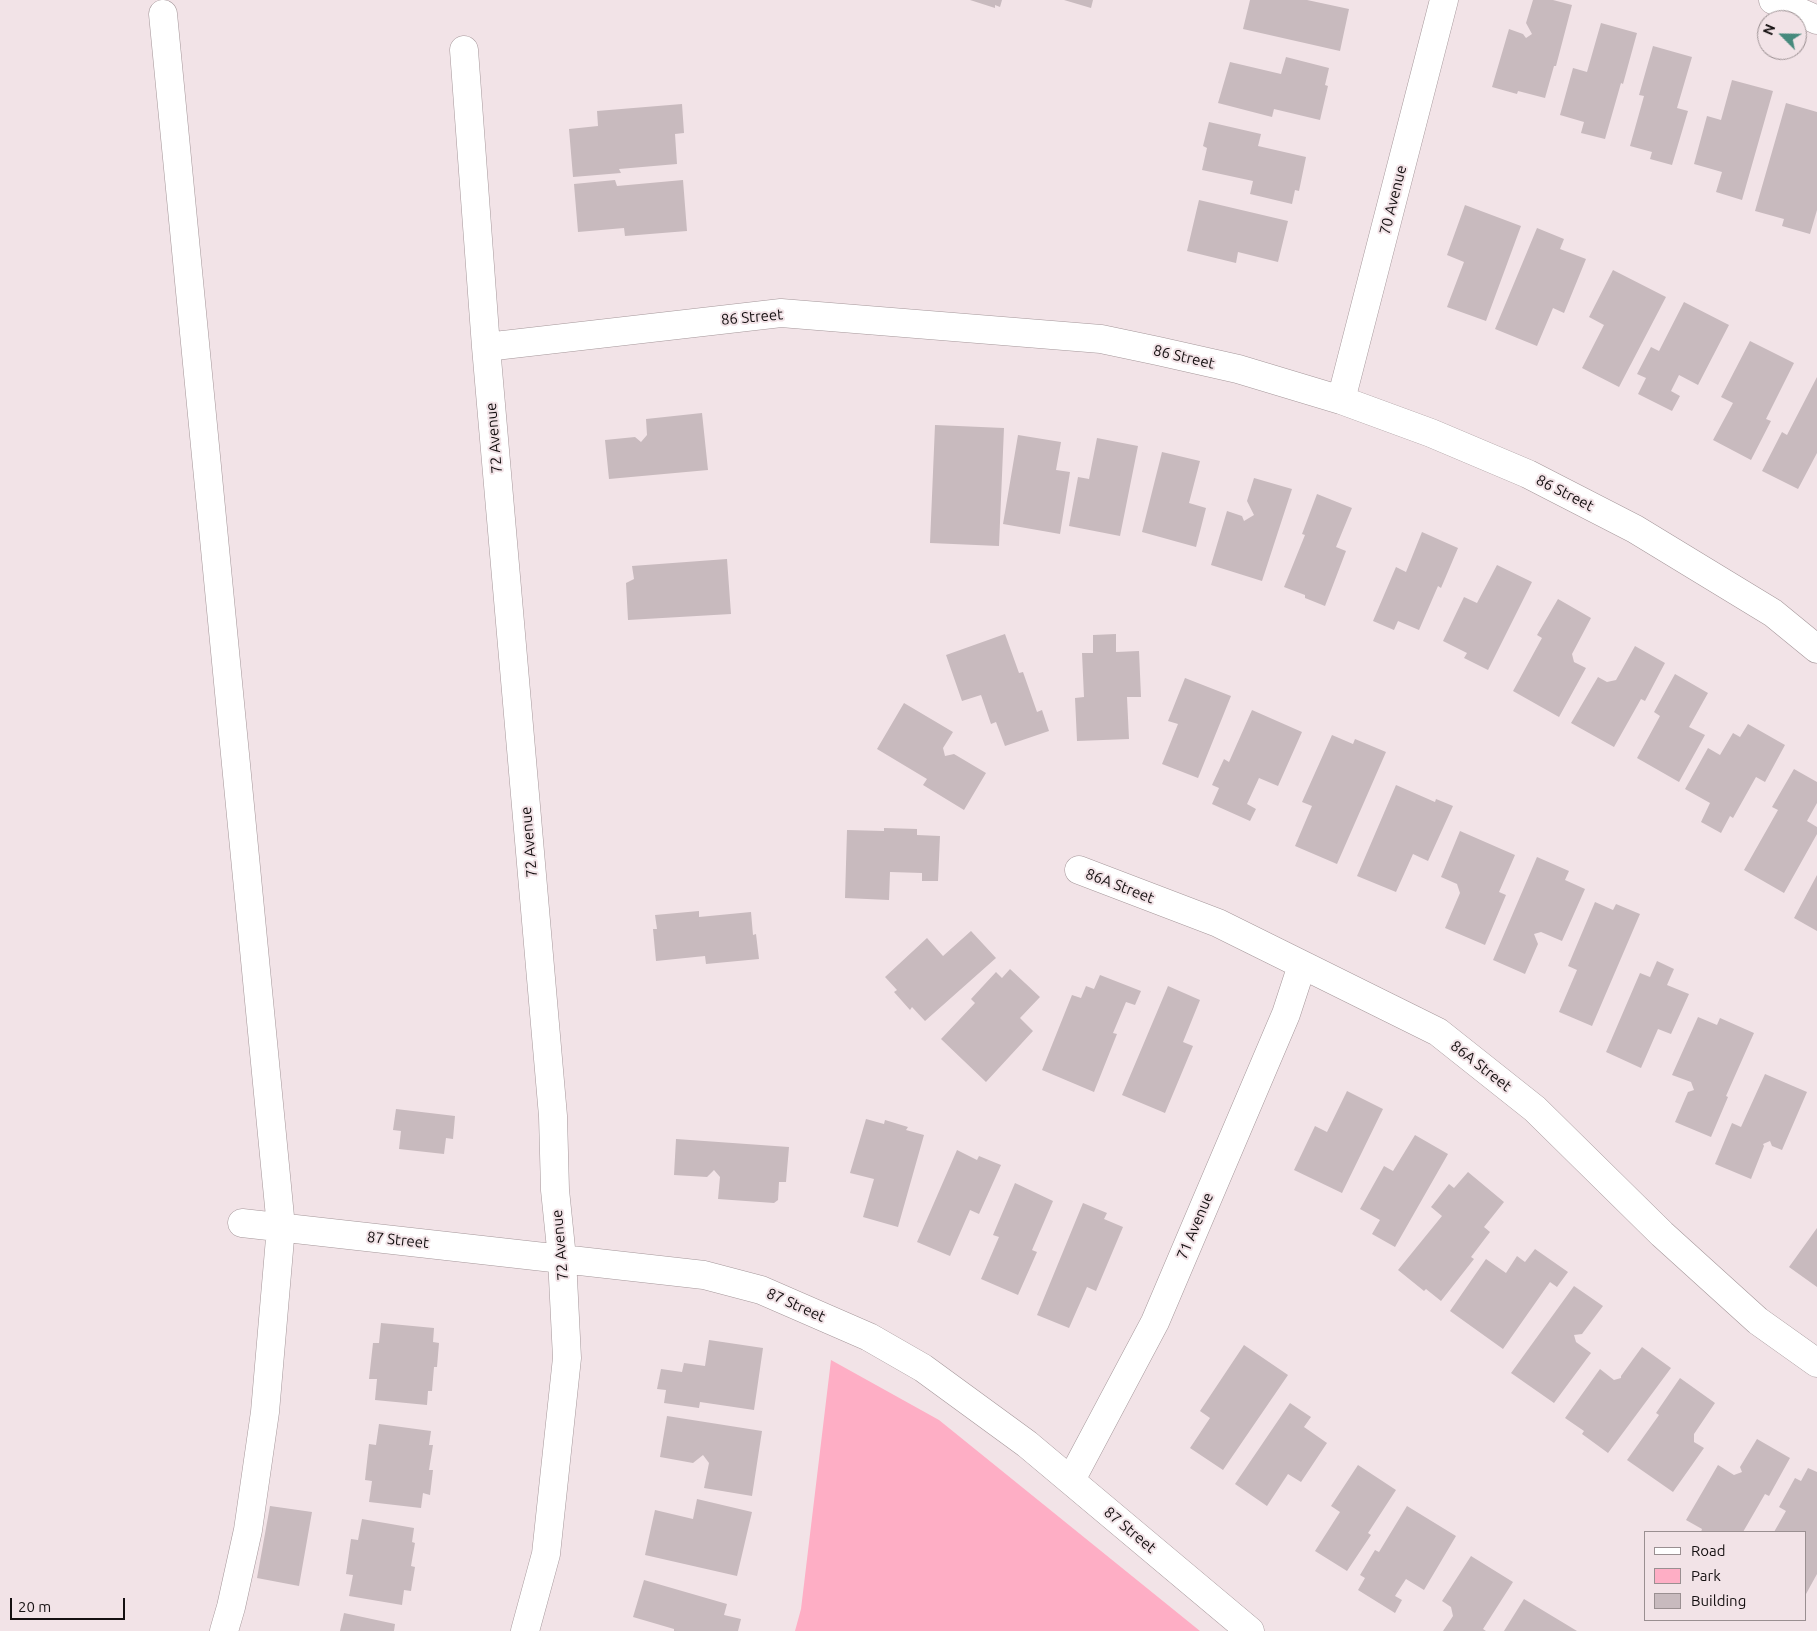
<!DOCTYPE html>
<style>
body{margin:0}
#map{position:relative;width:1817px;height:1631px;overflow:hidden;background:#f2e3e7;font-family:Ubuntu,sans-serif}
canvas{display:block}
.legend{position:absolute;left:1644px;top:1531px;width:162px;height:90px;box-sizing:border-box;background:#f2e3e7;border:1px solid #9a8f91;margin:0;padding:6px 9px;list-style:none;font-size:15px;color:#151011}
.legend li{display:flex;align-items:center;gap:10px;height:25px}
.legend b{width:25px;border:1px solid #9a8f91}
.north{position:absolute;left:1757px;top:10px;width:50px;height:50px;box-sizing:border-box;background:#f2e3e7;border:1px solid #9a8f91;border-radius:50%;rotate:293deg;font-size:14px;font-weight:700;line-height:20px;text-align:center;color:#151011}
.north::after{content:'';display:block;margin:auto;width:18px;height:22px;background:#468a7d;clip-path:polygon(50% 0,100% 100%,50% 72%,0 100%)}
.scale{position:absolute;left:10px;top:1598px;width:115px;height:22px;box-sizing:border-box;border:2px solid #151011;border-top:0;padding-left:6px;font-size:15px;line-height:18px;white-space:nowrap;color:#151011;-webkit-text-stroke:4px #f2e3e7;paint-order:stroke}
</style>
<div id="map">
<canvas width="1817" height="1631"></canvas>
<ul class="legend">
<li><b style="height:6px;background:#fff"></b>Road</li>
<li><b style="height:14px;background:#feaec5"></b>Park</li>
<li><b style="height:14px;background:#c8babe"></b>Building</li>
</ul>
<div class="north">N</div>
<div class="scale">20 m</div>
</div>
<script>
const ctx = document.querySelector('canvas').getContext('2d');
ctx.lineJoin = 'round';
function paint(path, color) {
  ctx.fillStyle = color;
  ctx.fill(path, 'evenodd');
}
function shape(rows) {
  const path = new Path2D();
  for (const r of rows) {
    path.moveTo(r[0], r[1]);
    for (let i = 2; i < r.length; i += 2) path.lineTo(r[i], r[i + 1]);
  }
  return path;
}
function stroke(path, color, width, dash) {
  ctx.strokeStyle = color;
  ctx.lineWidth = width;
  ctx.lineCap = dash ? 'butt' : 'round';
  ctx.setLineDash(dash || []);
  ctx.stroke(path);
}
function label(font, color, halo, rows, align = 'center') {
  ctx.font = font + ' Ubuntu,sans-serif';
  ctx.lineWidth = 4;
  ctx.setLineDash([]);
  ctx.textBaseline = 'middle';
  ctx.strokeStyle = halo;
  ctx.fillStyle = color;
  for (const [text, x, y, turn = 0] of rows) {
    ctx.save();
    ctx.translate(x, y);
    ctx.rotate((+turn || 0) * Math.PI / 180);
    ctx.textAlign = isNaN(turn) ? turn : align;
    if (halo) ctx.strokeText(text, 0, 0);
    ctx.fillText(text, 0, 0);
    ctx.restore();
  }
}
const green = shape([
 [831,1360,939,1420,1200,1631,795,1631,801,1609]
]);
const building = shape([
 [970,0,1002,0,1000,7,995,5,995,8],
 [1064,0,1093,0,1091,8],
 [1250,0,1307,0,1349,9,1340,51,1243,29],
 [1533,0,1553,0,1572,5,1556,66,1554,66,1545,98,1518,91,1517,94,1492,87,1509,29,1523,34,1526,38,1532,34,1526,23],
 [1601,23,1637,33,1623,84,1621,83,1605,139,1581,133,1584,122,1560,115,1573,68,1587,72],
 [1653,46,1692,57,1677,108,1688,111,1672,165,1650,159,1652,152,1630,146,1644,96,1639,95],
 [1286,57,1329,68,1325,85,1328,86,1320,120,1274,109,1272,117,1218,103,1230,62,1281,74],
 [1732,80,1773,91,1742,200,1716,192,1722,172,1694,164,1707,116,1721,120],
 [1786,103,1817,112,1817,210,1810,234,1782,226,1784,219,1755,211],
 [682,104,684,133,675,134,677,164,619,169,621,173,573,177,569,129,598,126,597,111],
 [1209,122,1261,134,1258,146,1306,157,1299,191,1295,190,1292,204,1250,194,1253,181,1202,170,1207,148,1203,146],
 [615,180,617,186,683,180,687,231,625,236,624,228,578,232,574,184],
 [1199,200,1288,221,1278,262,1238,252,1236,263,1187,251],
 [1465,205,1521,226,1486,321,1447,307,1464,262,1447,255],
 [1537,228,1564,239,1560,249,1586,259,1564,313,1553,308,1537,346,1495,329],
 [1613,270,1666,297,1619,387,1582,368,1604,325,1589,317],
 [1684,302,1729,325,1698,385,1679,375,1671,391,1680,396,1672,411,1638,394,1646,378,1637,374,1651,347,1659,351],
 [1750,341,1794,363,1766,419,1771,421,1751,460,1713,440,1733,403,1721,397],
 [1817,377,1817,453,1798,489,1762,471,1782,432,1787,435],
 [702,413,708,470,609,479,605,440,635,437,641,442,647,435,646,419],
 [935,425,1004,428,999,546,930,543],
 [1018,435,1061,442,1056,470,1070,472,1060,534,1003,524],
 [1097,438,1138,446,1120,536,1069,526,1078,477,1089,479],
 [1162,452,1200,461,1189,503,1206,508,1196,547,1142,532],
 [1254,478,1292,489,1262,581,1211,565,1227,511,1242,516,1244,521,1254,515,1247,501],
 [1317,494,1352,508,1336,547,1346,551,1325,606,1305,598,1305,595,1284,587,1305,535,1302,534],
 [1422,532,1458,548,1441,588,1438,586,1419,630,1398,621,1394,630,1373,621,1396,567,1406,572],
 [727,559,731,614,628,620,626,583,634,579,632,566],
 [1497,565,1532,582,1488,670,1464,658,1467,653,1443,641,1464,597,1477,603],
 [1558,599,1591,618,1572,654,1574,662,1586,668,1559,717,1513,691,1542,638,1537,635],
 [1005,634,1019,673,1023,672,1037,712,1042,710,1049,731,1005,746,996,722,991,724,981,695,962,701,946,655],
 [1116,634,1116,652,1139,651,1141,697,1127,697,1129,739,1077,741,1075,698,1084,697,1082,653,1093,653,1093,635],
 [1635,646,1665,663,1645,701,1641,699,1614,747,1571,723,1598,677,1607,682,1616,680],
 [1675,674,1708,693,1689,727,1705,735,1679,782,1637,758,1660,716,1654,712],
 [1185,678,1231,696,1198,778,1162,764,1178,724,1168,721],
 [904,703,953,732,943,748,945,756,954,754,986,773,964,810,923,785,927,779,877,749],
 [1252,710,1302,732,1278,786,1259,778,1247,804,1256,809,1250,821,1212,804,1219,788,1212,785,1224,759,1229,762],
 [1748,724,1785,745,1765,782,1756,777,1733,818,1730,816,1721,833,1701,822,1710,803,1685,789,1708,748,1720,755,1733,733,1740,737],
 [1332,735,1353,744,1355,739,1386,752,1337,864,1295,846,1312,806,1302,802],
 [1794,769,1817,782,1817,803,1807,821,1817,827,1817,834,1784,893,1744,870,1778,810,1772,807],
 [1396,785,1435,802,1436,799,1453,806,1428,861,1413,854,1396,892,1357,876],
 [884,828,917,829,917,835,940,836,938,881,922,881,922,873,890,872,889,900,845,898,847,830,884,831],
 [1460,831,1515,855,1499,892,1506,895,1485,945,1445,928,1460,893,1457,884,1441,877],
 [1537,857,1569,871,1565,880,1585,889,1562,941,1541,932,1534,934,1538,944,1525,974,1493,960],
 [1817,875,1817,931,1794,918],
 [1595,902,1613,910,1616,904,1640,914,1592,1026,1559,1012,1577,970,1568,966],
 [699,911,699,917,751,912,753,935,756,934,759,959,706,964,705,956,656,961,653,929,657,929,655,915],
 [971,931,996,958,925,1021,912,1007,910,1010,894,992,897,990,885,977,927,938,943,956],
 [1657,961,1674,969,1667,985,1689,994,1671,1034,1658,1029,1641,1068,1606,1052,1640,973,1650,977],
 [1010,969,1040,997,1020,1018,1033,1031,986,1082,941,1039,975,1003,971,999,996,972,1002,978],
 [1100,975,1141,991,1135,1005,1126,1002,1113,1033,1117,1034,1094,1092,1042,1070,1072,995,1081,998,1086,986,1094,989],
 [1168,986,1200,1000,1183,1042,1193,1046,1165,1113,1122,1095],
 [1698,1017,1717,1025,1720,1018,1754,1033,1726,1096,1728,1097,1711,1137,1675,1122,1688,1092,1694,1090,1691,1082,1672,1075],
 [1765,1074,1807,1092,1782,1150,1772,1146,1770,1141,1763,1144,1764,1146,1751,1179,1715,1164,1732,1123,1741,1127],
 [1347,1091,1383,1109,1342,1193,1294,1170,1315,1126,1327,1132],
 [396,1109,455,1116,453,1139,446,1138,444,1154,399,1149,401,1131,393,1130],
 [866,1119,884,1124,885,1120,908,1127,906,1130,924,1135,898,1227,863,1217,874,1179,850,1173],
 [1415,1135,1448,1154,1395,1247,1372,1234,1380,1220,1360,1209,1384,1166,1393,1171],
 [676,1139,789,1147,786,1182,779,1182,778,1200,774,1203,718,1199,720,1177,714,1170,707,1177,674,1175],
 [957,1150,977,1160,979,1156,1001,1165,979,1214,970,1210,950,1256,917,1242],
 [1468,1172,1504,1202,1484,1227,1490,1232,1471,1257,1474,1259,1441,1301,1426,1289,1424,1291,1398,1270,1442,1216,1431,1207,1449,1184,1454,1188],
 [1015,1183,1053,1201,1032,1250,1037,1252,1018,1295,981,1279,999,1237,993,1235],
 [1083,1203,1107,1213,1104,1219,1123,1227,1096,1291,1087,1287,1069,1328,1037,1315],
 [1817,1228,1817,1287,1789,1267],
 [1535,1249,1568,1272,1557,1287,1550,1282,1503,1349,1450,1311,1486,1259,1506,1273,1517,1256,1525,1262],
 [1574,1286,1603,1306,1582,1334,1574,1335,1576,1342,1591,1353,1554,1403,1511,1373],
 [381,1323,434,1328,433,1342,439,1343,437,1367,434,1367,432,1391,428,1391,427,1405,375,1400,377,1379,369,1379,373,1343,379,1343],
 [709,1340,763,1348,754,1410,700,1402,699,1408,664,1403,666,1390,657,1389,661,1369,682,1372,684,1363,705,1366],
 [1244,1345,1288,1375,1223,1470,1190,1448,1210,1418,1200,1411],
 [1642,1347,1671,1368,1608,1453,1582,1434,1584,1431,1565,1418,1600,1369,1614,1380,1621,1378,1621,1376],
 [1680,1378,1715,1403,1694,1434,1694,1442,1704,1448,1673,1492,1627,1460,1659,1415,1656,1413],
 [1290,1403,1311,1417,1304,1427,1327,1443,1301,1482,1288,1474,1267,1506,1235,1484],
 [667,1416,762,1431,752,1496,704,1488,709,1463,703,1455,693,1463,660,1457],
 [379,1424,431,1431,429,1445,433,1445,429,1470,433,1470,430,1495,423,1493,421,1508,369,1502,372,1481,365,1480,369,1444,376,1445],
 [1757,1439,1790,1458,1769,1496,1765,1494,1743,1532,1701,1532,1702,1529,1686,1520,1718,1465,1734,1475,1742,1472,1740,1467],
 [1358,1465,1396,1490,1368,1533,1371,1535,1347,1571,1315,1551,1340,1512,1331,1506],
 [1808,1468,1817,1472,1817,1574,1806,1594,1806,1532,1774,1532,1786,1511,1779,1507,1795,1478,1801,1481],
 [697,1499,752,1512,737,1576,645,1555,655,1510,693,1519],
 [270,1506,312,1512,299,1586,257,1578],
 [1407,1506,1456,1536,1424,1590,1406,1579,1395,1596,1402,1600,1395,1613,1358,1590,1365,1578,1360,1575,1375,1550,1379,1552],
 [362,1519,414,1528,412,1542,415,1543,411,1566,415,1567,411,1591,404,1590,402,1605,349,1596,353,1575,346,1574,351,1539,358,1540],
 [1471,1556,1513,1582,1483,1629,1486,1631,1443,1631,1453,1616,1451,1607,1442,1601],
 [644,1580,727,1604,724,1615,741,1619,738,1631,674,1631,674,1629,633,1617],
 [1524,1599,1577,1631,1504,1631],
 [344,1613,395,1624,394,1631,340,1631]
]);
const minor = shape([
 [1773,0,1817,20],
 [163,14,281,1227,265,1412,248,1530,231,1607,224,1631],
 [464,50,486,347,553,1116,555,1190,562,1258,567,1358,546,1554,525,1631],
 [486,347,781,313,1101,339,1158,351,1238,369,1341,400,1431,433,1528,474,1635,529,1773,613,1817,649],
 [1341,400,1444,0],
 [1079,870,1218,923,1438,1032,1535,1109,1662,1234,1758,1321,1817,1363],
 [242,1223,704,1275,761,1290,869,1337,923,1368,1027,1444,1250,1631],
 [1071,1480,1155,1322,1286,1014,1302,965]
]);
const streetNames = [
 ["70 Avenue",1393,200,-76],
 ["86 Street",752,317,-5],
 ["86 Street",1184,357,13],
 ["72 Avenue",494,438,-95],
 ["86 Street",1565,493,27],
 ["72 Avenue",529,842,-95],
 ["86A Street",1120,886,21],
 ["86A Street",1481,1066,38],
 ["71 Avenue",1195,1226,-67],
 ["87 Street",398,1240,6],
 ["72 Avenue",560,1245,-95],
 ["87 Street",796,1305,24],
 ["87 Street",1130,1530,40]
];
paint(green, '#feaec5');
paint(building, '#c8babe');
stroke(minor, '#a5979a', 29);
stroke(minor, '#fff', 28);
label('15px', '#151011', '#f2e3e7', streetNames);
</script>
